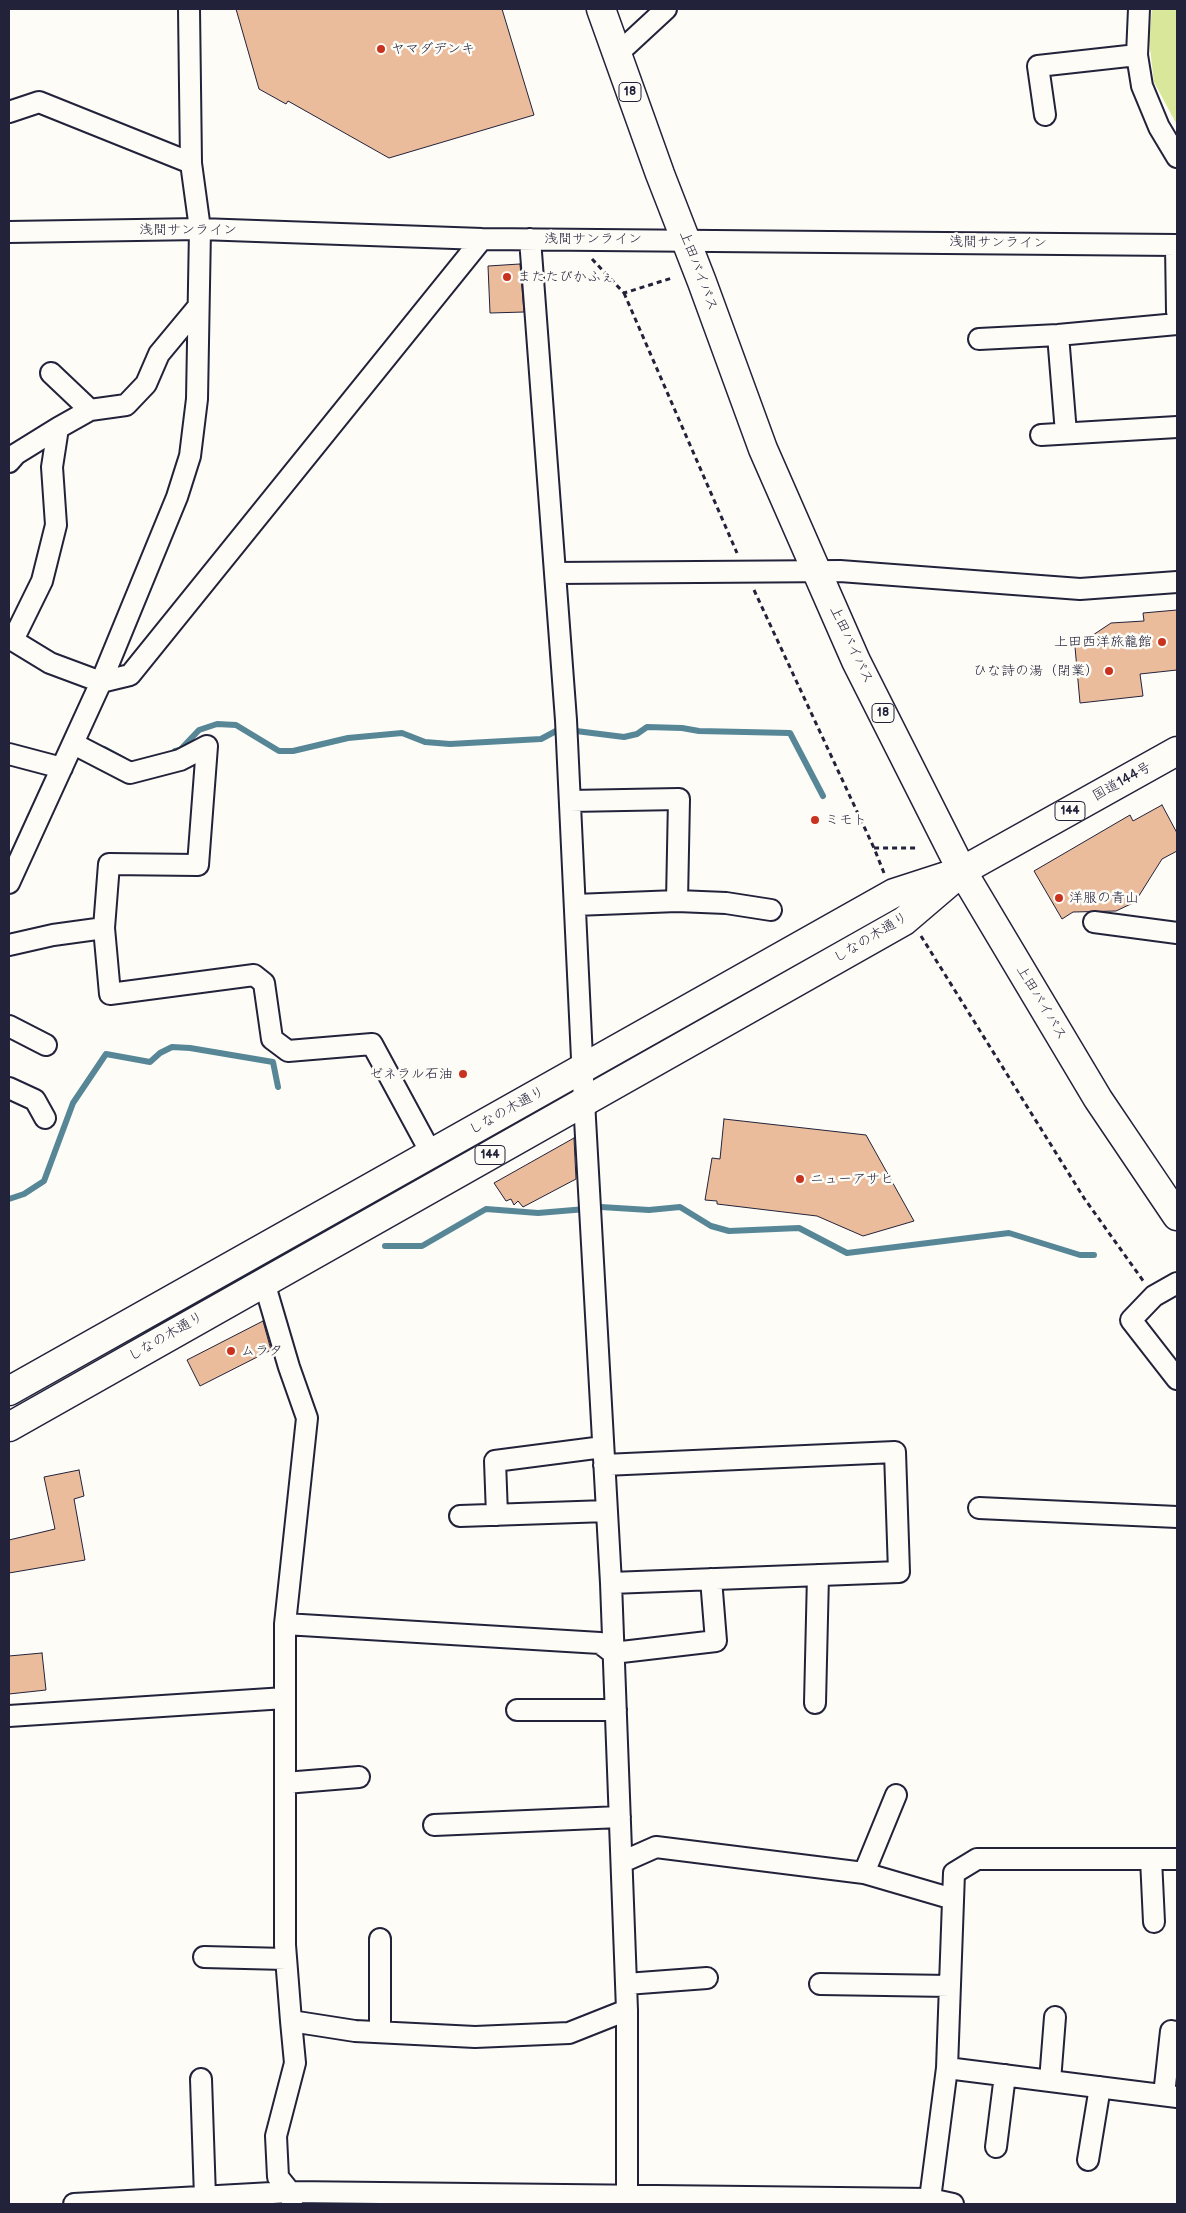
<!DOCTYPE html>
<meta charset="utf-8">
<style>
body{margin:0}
#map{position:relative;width:1186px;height:2213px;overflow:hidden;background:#fdfcf7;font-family:"Balsamiq Sans",sans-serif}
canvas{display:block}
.frame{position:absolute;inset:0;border:10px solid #22223b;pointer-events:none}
</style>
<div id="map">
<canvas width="1186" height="2213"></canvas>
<div class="frame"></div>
</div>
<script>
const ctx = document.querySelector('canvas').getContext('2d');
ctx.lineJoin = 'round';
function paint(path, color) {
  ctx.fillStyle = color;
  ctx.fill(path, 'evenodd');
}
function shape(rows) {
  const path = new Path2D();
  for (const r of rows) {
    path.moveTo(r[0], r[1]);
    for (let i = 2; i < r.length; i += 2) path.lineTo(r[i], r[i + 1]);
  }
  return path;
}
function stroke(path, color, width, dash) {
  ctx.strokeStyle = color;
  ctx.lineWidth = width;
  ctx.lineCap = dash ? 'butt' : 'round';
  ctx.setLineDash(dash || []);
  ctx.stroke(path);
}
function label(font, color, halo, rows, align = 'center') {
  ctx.font = font + ' "Balsamiq Sans","Klee One",sans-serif';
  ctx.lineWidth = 5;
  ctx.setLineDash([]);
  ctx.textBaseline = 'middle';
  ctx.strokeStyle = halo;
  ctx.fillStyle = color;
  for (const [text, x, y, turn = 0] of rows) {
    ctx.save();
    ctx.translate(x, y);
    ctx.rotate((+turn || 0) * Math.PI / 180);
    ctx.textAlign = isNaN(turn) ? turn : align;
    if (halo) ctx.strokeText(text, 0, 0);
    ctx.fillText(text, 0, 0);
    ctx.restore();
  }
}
const green = shape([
 [1152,9,1177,9,1177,125,1154,82,1149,40]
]);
const stream = shape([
 [576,731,624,737,637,734,647,727,682,728,699,731,790,733,823,796],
 [104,749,124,760],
 [175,751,180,750,199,730,217,724,236,725,279,751,293,751,348,738,402,733,425,742,450,744,541,739,556,731],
 [9,1199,24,1194,44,1181,73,1103,106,1054,150,1062,160,1053,172,1047,190,1048,273,1062,278,1087],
 [601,1207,649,1210,680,1207,711,1226,729,1231,799,1228,847,1253,1009,1233,1080,1255,1094,1255],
 [385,1246,422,1246,486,1209,538,1213,586,1209]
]);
const building = shape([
 [236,9,502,9,534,115,389,158,288,101,286,104,259,89,236,9],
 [520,264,524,312,490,313,488,266,520,264],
 [1177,610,1177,670,1140,674,1143,696,1080,703,1075,647,1111,623,1144,621,1143,613,1177,610],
 [1162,805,1177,833,1177,851,1162,859,1135,902,1116,911,1073,912,1062,919,1034,871,1130,815,1133,821,1162,805],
 [724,1119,866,1135,914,1221,863,1236,817,1216,717,1204,717,1201,705,1200,712,1158,720,1159,724,1119],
 [574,1138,576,1179,523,1207,518,1201,514,1205,511,1199,506,1201,494,1183,574,1138],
 [263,1321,271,1350,200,1386,187,1360,263,1321],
 [79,1470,84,1496,74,1499,85,1560,9,1573,9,1540,55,1529,44,1477,79,1470],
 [42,1653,46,1690,9,1694,9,1656,42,1653]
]);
const path = shape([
 [592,259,624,293,672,278],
 [624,293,737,553],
 [754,590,874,848],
 [884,873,874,848,917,848],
 [921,936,1084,1198,1144,1282]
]);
const minor = shape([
 [1139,9,1137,55,1142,86,1159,127,1177,157],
 [626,46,666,9],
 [9,112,39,102,191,163],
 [1045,115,1038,66,1137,55],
 [9,232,200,229,482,239,1177,245],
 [530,239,566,720,584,1101,611,1583,627,2010,627,2204],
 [1176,245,1177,312],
 [1058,335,1066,433],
 [979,339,1058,335,1177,324],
 [51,373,90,410],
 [1041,435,1177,427],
 [9,462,16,454,58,428],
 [555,573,840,571,1080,589,1177,582],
 [9,638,50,663,101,682,130,675,482,239],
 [13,640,42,581,56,525,52,467,58,428,90,410,126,405,146,384,159,354,198,307],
 [74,744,130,773,180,760,207,746,198,865,109,864,104,928,110,994,254,975,264,983,272,1039,288,1051,372,1044,431,1153],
 [9,754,62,768],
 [570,801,679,799,677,901],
 [9,883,101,682,177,497,190,456,197,399,200,229,191,163,189,9],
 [575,905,677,901,726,903,771,910],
 [1094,922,1177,933],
 [9,945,53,935,104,928],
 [9,1026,46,1045],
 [9,1088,35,1100,45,1118],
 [264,1282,289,1367,307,1418,285,1624,285,1945,291,2021,355,2031,475,2037,569,2033,627,2010],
 [1177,1283,1154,1296,1131,1320,1177,1379],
 [604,1465,895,1452,899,1572,611,1583],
 [979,1508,1177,1517],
 [497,1515,495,1461,603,1447],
 [460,1516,607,1511],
 [285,1624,600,1643,613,1653,716,1641,711,1579],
 [815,1703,818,1575],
 [517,1710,616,1710],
 [9,1716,285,1698],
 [285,1783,359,1777],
 [896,1795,864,1873,953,1899],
 [434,1825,620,1817],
 [1151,1859,1154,1922],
 [622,1862,656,1847,864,1873],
 [380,1939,380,2032],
 [204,1957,286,1959],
 [626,1984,707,1978],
 [820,1984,950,1986],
 [291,2021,295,2063,276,2136,278,2177,290,2192,292,2202],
 [947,2068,1177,2097],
 [201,2079,205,2197],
 [1050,2081,1055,2017],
 [1164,2095,1171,2031,1177,2032],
 [996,2147,1005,2075],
 [1088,2160,1100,2087],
 [930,2199,947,2068,954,1873,977,1859,1177,1859],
 [74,2204,290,2192,930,2199,953,2204]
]);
const highway = shape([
 [601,9,660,174,702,282,763,449,856,661,962,871,1098,1099,1177,1216],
 [9,1391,894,893,962,871,1177,751],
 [9,1427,904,921,952,880]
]);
const markers = [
 [381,49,5,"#c8321e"],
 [507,277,5,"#c8321e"],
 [1162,642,5,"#c8321e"],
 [1109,671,5,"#c8321e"],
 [815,820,5,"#c8321e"],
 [1059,898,5,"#c8321e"],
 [463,1074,5,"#c8321e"],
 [800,1179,5,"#c8321e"],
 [231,1351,5,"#c8321e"]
];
const shields = [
 [630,92,22],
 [883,713,22],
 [1070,811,30],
 [490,1155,30]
];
const shieldNames = [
 ["18",630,92],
 ["18",883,713],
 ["144",1070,811],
 ["144",490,1155]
];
const poiNames = [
 ["ヤマダデンキ",391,49],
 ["またたびかふぇ",517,277],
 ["上田西洋旅籠館",1152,642,"right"],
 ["ひな詩の湯（閉業）",1099,671,"right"],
 ["ミモト",825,820],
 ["洋服の青山",1069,898],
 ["ゼネラル石油",453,1074,"right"],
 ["ニューアサヒ",810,1179],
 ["ムラタ",241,1351]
];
const streetNames = [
 ["浅間サンライン",188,230],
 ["浅間サンライン",593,239],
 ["浅間サンライン",998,243,1],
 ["上田バイパス",698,271,69],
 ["上田バイパス",851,645,65],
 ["国道144号",1122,782,-29],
 ["しなの木通り",871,938,-31],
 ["上田バイパス",1041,1003,59],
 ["しなの木通り",507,1111,-29],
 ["しなの木通り",166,1337,-30]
];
paint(green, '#d9e79a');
stroke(stream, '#578797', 6);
paint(building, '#ebbc9b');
stroke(building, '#22223b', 1);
stroke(minor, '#22223b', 24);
stroke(highway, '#22223b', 31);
stroke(path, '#22223b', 3, [5, 4]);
stroke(minor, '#fdfcf7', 20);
stroke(highway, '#fdfcf7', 28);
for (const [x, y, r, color] of markers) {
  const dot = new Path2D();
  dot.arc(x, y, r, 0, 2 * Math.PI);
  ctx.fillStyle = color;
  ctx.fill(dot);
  stroke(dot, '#fdfcf7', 2);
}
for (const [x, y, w] of shields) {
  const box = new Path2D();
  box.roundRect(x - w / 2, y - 9.5, w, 19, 4);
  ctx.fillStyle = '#fdfcf7';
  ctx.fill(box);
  stroke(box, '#22223b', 1);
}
label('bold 12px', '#22223b', null, shieldNames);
label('14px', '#22223b', '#fdfcf7', poiNames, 'left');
label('14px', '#22223b', '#fdfcf7', streetNames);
</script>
